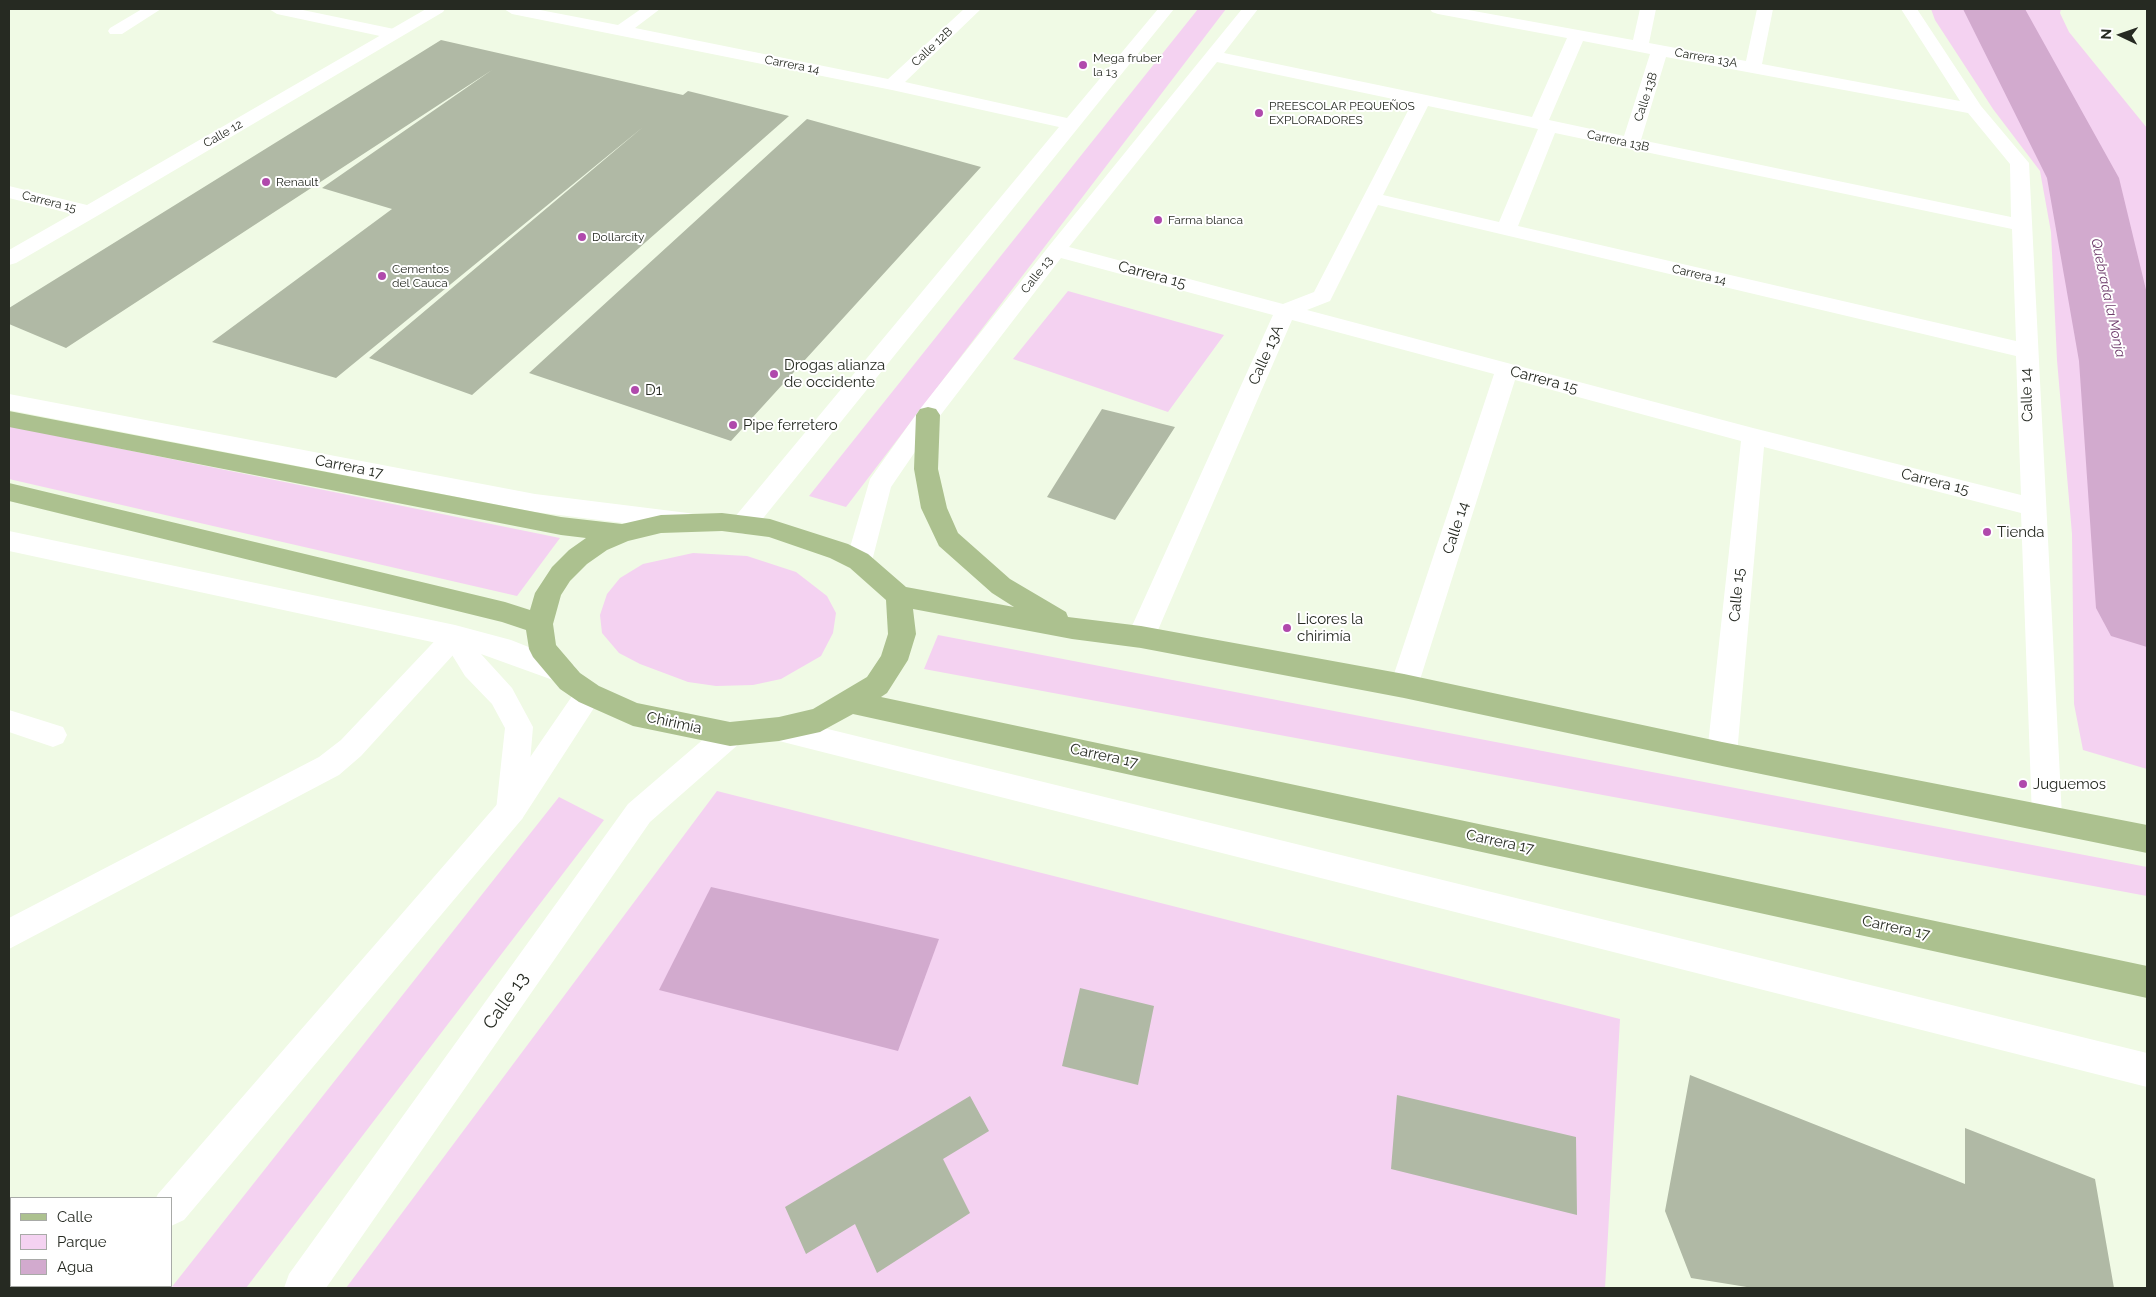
<!DOCTYPE html>
<meta charset="utf-8">
<style>
body{margin:0}
#map{position:relative;width:2156px;height:1297px;overflow:hidden;background:#f0fae5;font-family:Raleway,sans-serif}
canvas{display:block}
.frame{position:absolute;inset:0;border:10px solid #262a22;pointer-events:none}
.legend{position:absolute;left:10px;top:1197px;width:162px;height:90px;box-sizing:border-box;background:#fff;border:1px solid #a8aaa7;margin:0;padding:6px 9px;list-style:none;font-size:15px;color:#262a22}
.legend li{display:flex;align-items:center;gap:10px;height:25px}
.legend b{width:25px;border:1px solid #a8aaa7}
.north{position:absolute;left:2096px;top:10px;width:50px;height:50px;-webkit-text-stroke:4px #fff;paint-order:stroke;rotate:273deg;font-size:14px;font-weight:700;line-height:20px;text-align:center;color:#262a22}
.north::after{content:'';display:block;margin:auto;width:18px;height:22px;background:#262a22;clip-path:polygon(50% 0,100% 100%,50% 72%,0 100%)}
</style>
<div id="map">
<canvas width="2156" height="1297"></canvas>
<div class="frame"></div>
<ul class="legend">
<li><b style="height:6px;background:#acc18f"></b>Calle</li>
<li><b style="height:14px;background:#f4d2f1"></b>Parque</li>
<li><b style="height:14px;background:#d2aace"></b>Agua</li>
</ul>
<div class="north">N</div>
</div>
<script>
const ctx = document.querySelector('canvas').getContext('2d');
ctx.lineJoin = 'round';
function paint(path, color) {
  ctx.fillStyle = color;
  ctx.fill(path, 'evenodd');
}
function shape(rows) {
  const path = new Path2D();
  for (const r of rows) {
    path.moveTo(r[0], r[1]);
    for (let i = 2; i < r.length; i += 2) path.lineTo(r[i], r[i + 1]);
  }
  return path;
}
function stroke(path, color, width, dash) {
  ctx.strokeStyle = color;
  ctx.lineWidth = width;
  ctx.lineCap = dash ? 'butt' : 'round';
  ctx.setLineDash(dash || []);
  ctx.stroke(path);
}
function label(font, color, halo, rows, align = 'center') {
  ctx.font = font + ' Raleway,sans-serif';
  ctx.lineWidth = 4;
  ctx.setLineDash([]);
  ctx.textBaseline = 'middle';
  ctx.strokeStyle = halo;
  ctx.fillStyle = color;
  for (const [text, x, y, turn = 0] of rows) {
    ctx.save();
    ctx.translate(x, y);
    ctx.rotate((+turn || 0) * Math.PI / 180);
    ctx.textAlign = isNaN(turn) ? turn : align;
    if (halo) ctx.strokeText(text, 0, 0);
    ctx.fillText(text, 0, 0);
    ctx.restore();
  }
}
const green = shape([
 [1198,9,1226,9,846,507,809,496],
 [1931,9,2061,9,2060,13,2069,32,2147,128,2147,769,2083,750,2074,704,2072,534,2057,360,2051,232,2040,171,1993,109,1935,20],
 [1068,291,1224,335,1168,412,1013,359],
 [9,426,560,538,517,596,9,479],
 [693,553,747,556,796,572,827,596,836,613,833,633,821,656,781,679,753,685,716,686,688,682,640,664,619,653,602,633,600,615,607,594,620,578,643,564],
 [938,635,2147,867,2147,896,924,669],
 [717,791,1620,1019,1605,1288,346,1288],
 [559,797,604,820,246,1288,171,1288]
]);
const water = shape([
 [711,887,939,939,898,1051,659,990]
]);
const river = shape([
 [1963,9,2025,9,2119,178,2147,294,2147,647,2111,636,2096,608,2079,361,2047,178,1963,9]
]);
const building = shape([
 [441,40,683,95,688,91,789,116,472,395,369,358,643,127,336,378,212,342,392,209,322,188,492,70,66,348,9,324,9,308],
 [807,119,981,167,731,441,529,373],
 [1102,409,1175,427,1115,520,1047,497],
 [1080,988,1154,1006,1138,1085,1062,1066],
 [1690,1075,1965,1184,1965,1128,2095,1179,2114,1288,1753,1288,1691,1278,1665,1211],
 [1397,1095,1576,1137,1577,1215,1391,1169],
 [970,1096,989,1131,943,1159,970,1213,877,1273,855,1224,806,1254,785,1207]
]);
const lane = shape([
 [142,9,161,9,122,34,110,34,108,31,110,28,142,9],
 [269,9,298,9,394,29,402,34,394,39,277,14,269,9],
 [455,626,464,629,468,636,464,643,361,756,339,775,9,949,9,918,319,757,341,740,446,629,455,626],
 [9,710,63,727,67,735,63,743,53,747,9,732,9,710]
]);
const street = shape([
 [426,9,445,9,443,12,97,216,16,263,9,265,9,250,72,214,9,198,9,186,87,205,426,9],
 [504,9,535,9,618,25,641,9,660,9,635,28,888,79,964,9,981,9,905,82,1067,118,1158,9,1174,9,752,532,743,534,734,532,730,525,734,518,1059,127,892,90,512,14,504,9],
 [1242,9,1258,9,1224,53,1532,117,1567,38,1438,14,1432,12,1430,9,1463,9,1633,40,1640,9,1656,9,1649,43,1746,61,1757,9,1773,9,1762,64,1960,101,1901,9,1917,9,1981,106,2029,163,2062,817,2058,827,2047,830,2036,827,2032,817,2021,513,1764,447,1737,754,1732,763,1722,766,1712,763,1707,754,1741,441,1515,380,1418,686,1414,694,1404,698,1394,694,1390,686,1494,374,1292,320,1155,637,1151,645,1141,648,1131,645,1127,637,1273,315,1061,258,936,421,891,487,872,561,868,568,859,571,850,568,846,561,870,479,920,409,1049,246,1242,9],
 [1583,41,1650,54,1624,136,1549,120,1583,41],
 [1666,57,1968,113,2010,164,2011,217,1641,140,1666,57],
 [1217,62,1412,103,1314,292,1283,304,1069,247,1217,62],
 [1428,106,1538,129,1499,222,1383,195,1428,106],
 [1555,133,2012,229,2016,341,1518,226,1555,133],
 [1378,205,2016,356,2021,495,1753,428,1307,310,1330,301,1378,205],
 [589,682,599,686,603,694,522,819,184,1220,171,1226,171,1198,156,1198,158,1194,500,801,579,686,589,682],
 [730,722,740,725,744,734,740,743,650,822,326,1288,284,1288,289,1274,628,804,720,725,730,722],
 [84,1286,123,1286,122,1288,83,1288,84,1286]
]);
const secondary = shape([
 [9,394,535,494,688,513,697,515,701,522,697,529,688,531,535,512,9,410,9,394],
 [9,531,455,625,511,640,574,665,578,673,574,681,564,684,481,654,512,688,533,727,526,810,522,819,511,823,500,819,496,810,505,728,492,704,465,676,446,645,9,551,9,531],
 [779,717,2147,1053,2147,1087,779,741,769,738,765,729,769,720,779,717]
]);
const primary = shape([
 [928,407,936,409,940,415,938,469,947,508,958,533,1010,579,1066,612,1068,617,1141,626,1404,674,1722,742,2147,825,2147,853,1722,766,1404,698,1141,648,1072,639,913,609,916,634,908,660,887,693,881,697,2147,966,2147,998,853,714,820,732,779,741,730,746,633,726,579,702,560,689,533,657,529,649,526,630,502,622,9,501,9,483,505,602,530,610,535,593,552,567,569,550,586,538,561,535,9,427,9,411,561,517,622,524,661,515,722,513,770,519,848,544,868,554,906,587,1014,607,992,593,939,546,921,508,914,469,916,415,920,409,928,407],
 [722,531,769,537,830,558,850,568,886,600,888,634,881,656,867,677,813,709,779,717,730,722,637,703,599,686,580,673,556,645,553,624,561,595,570,581,587,564,607,550,628,541,661,533,722,531]
]);
const markers = [
 [1083,65,5,"#b049ac"],
 [1259,113,5,"#b049ac"],
 [266,182,5,"#b049ac"],
 [1158,220,5,"#b049ac"],
 [582,237,5,"#b049ac"],
 [382,276,5,"#b049ac"],
 [774,374,5,"#b049ac"],
 [635,390,5,"#b049ac"],
 [733,425,5,"#b049ac"],
 [1987,532,5,"#b049ac"],
 [1287,628,5,"#b049ac"],
 [2023,784,5,"#b049ac"]
];
const farStreetnames = [
 ["Calle 12B",932,47,-43],
 ["Carrera 13A",1706,58,10],
 ["Carrera 14",792,65,11],
 ["Calle 13B",1646,97,-72],
 ["Calle 12",223,134,-30],
 ["Carrera 13B",1618,141,12],
 ["Carrera 15",49,202,14],
 ["Calle 13",1037,275,-52],
 ["Carrera 14",1699,275,13]
];
const farPoinames = [
 ["Mega fruber",1093,58],
 ["la 13",1093,72],
 ["PREESCOLAR PEQUEÑOS",1269,106],
 ["EXPLORADORES",1269,120],
 ["Renault",276,182],
 ["Farma blanca",1168,220],
 ["Dollarcity",592,237],
 ["Cementos",392,269],
 ["del Cauca",392,283]
];
const farWaternames = [
 ["Quebrada la Monja",2108,298,78]
];
const streetNames = [
 ["Carrera 15",1152,275,15],
 ["Calle 13A",1266,355,-66],
 ["Carrera 15",1544,380,15],
 ["Calle 14",2027,395,-92],
 ["Carrera 17",349,467,11],
 ["Carrera 15",1935,482,14],
 ["Calle 14",1456,528,-72],
 ["Calle 15",1737,595,-85],
 ["Chirimia",674,723,12],
 ["Carrera 17",1104,756,12],
 ["Carrera 17",1500,842,12],
 ["Carrera 17",1896,928,12]
];
const poiNames = [
 ["Drogas alianza",784,365],
 ["de occidente",784,382],
 ["D1",645,390],
 ["Pipe ferretero",743,425],
 ["Tienda",1997,532],
 ["Licores la",1297,619],
 ["chirimía",1297,636],
 ["Juguemos",2033,784]
];
const nearStreetnames = [
 ["Calle 13",506,1001,-55]
];
paint(green, '#f4d2f1');
paint(water, '#d2aace');
paint(river, '#d2aace');
paint(building, '#b0b9a5');
paint(lane, '#fff');
paint(street, '#fff');
paint(secondary, '#fff');
paint(primary, '#acc18f');
for (const [x, y, r, color] of markers) {
  const dot = new Path2D();
  dot.arc(x, y, r, 0, 2 * Math.PI);
  ctx.fillStyle = color;
  ctx.fill(dot);
  stroke(dot, '#fff', 2);
}
label('12px', '#262a22', '#fff', farStreetnames);
label('12px', '#262a22', '#fff', farPoinames, 'left');
label('italic 14px', '#6f3d6c', '#fff', farWaternames);
label('15px', '#262a22', '#fff', streetNames);
label('15px', '#262a22', '#fff', poiNames, 'left');
label('18px', '#262a22', '#fff', nearStreetnames);
</script>
